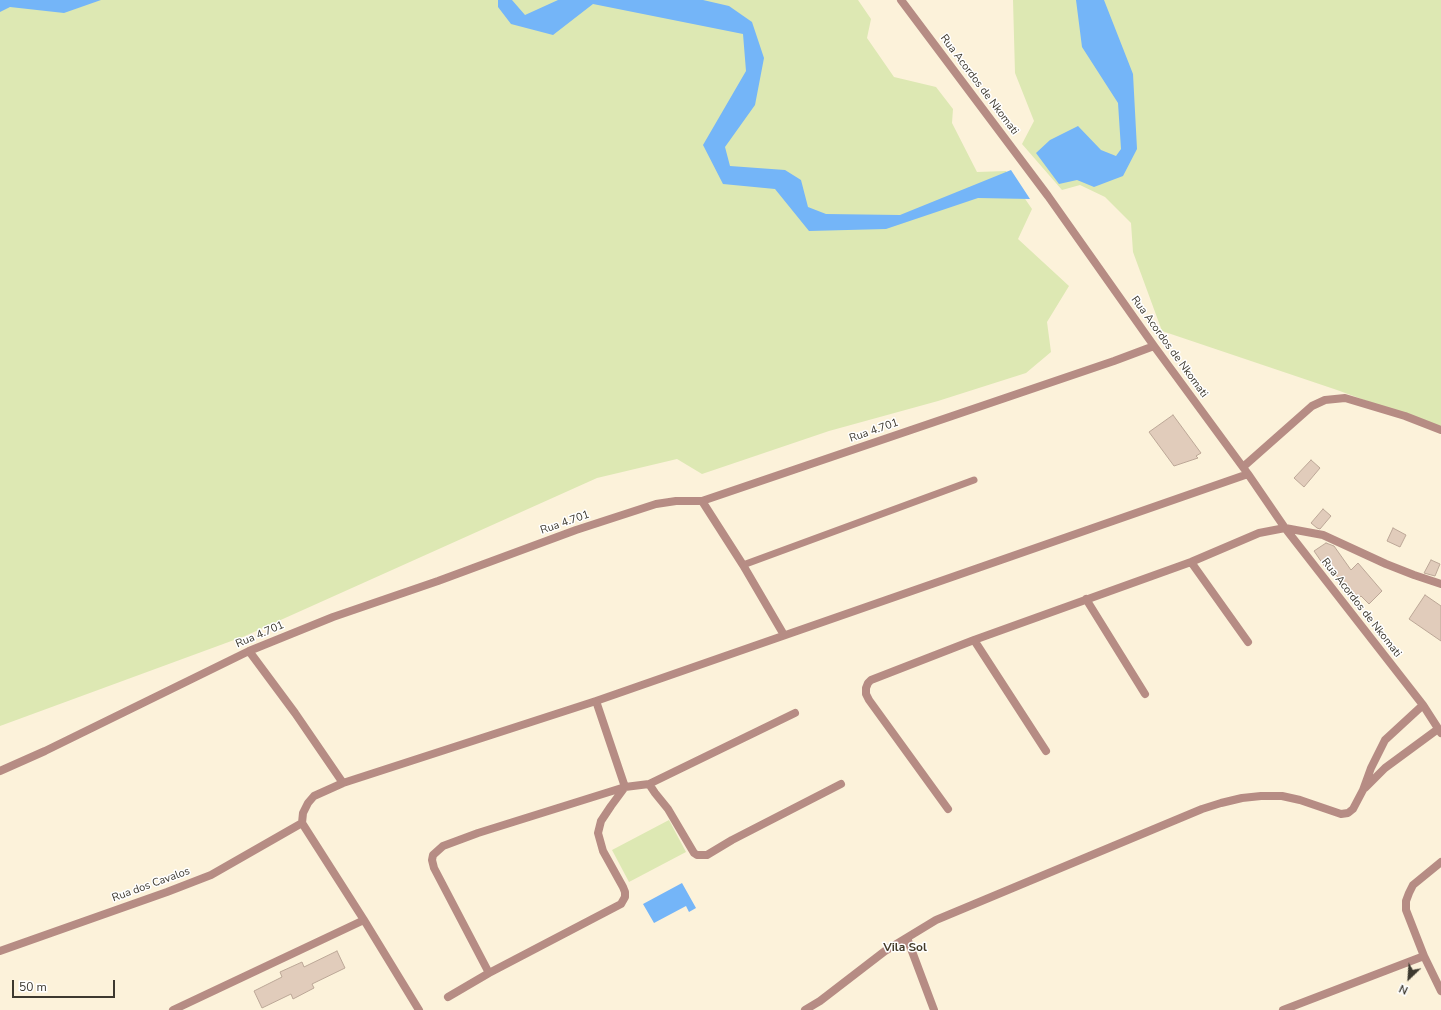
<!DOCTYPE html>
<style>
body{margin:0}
#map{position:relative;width:1441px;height:1010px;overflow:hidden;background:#fcf2da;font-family:"Nunito Sans",sans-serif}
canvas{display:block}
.north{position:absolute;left:1389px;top:958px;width:40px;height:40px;-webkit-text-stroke:3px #fff;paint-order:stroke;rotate:205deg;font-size:11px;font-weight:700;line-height:16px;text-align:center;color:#3d392f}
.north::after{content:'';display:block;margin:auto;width:14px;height:18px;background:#3d392f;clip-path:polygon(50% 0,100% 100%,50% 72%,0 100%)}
.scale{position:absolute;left:12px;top:980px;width:103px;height:18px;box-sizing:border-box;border:2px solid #3d392f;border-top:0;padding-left:5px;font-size:12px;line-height:14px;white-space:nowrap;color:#3d392f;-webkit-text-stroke:3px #fff;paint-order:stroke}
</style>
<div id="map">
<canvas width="1441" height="1010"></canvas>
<div class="north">N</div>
<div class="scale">50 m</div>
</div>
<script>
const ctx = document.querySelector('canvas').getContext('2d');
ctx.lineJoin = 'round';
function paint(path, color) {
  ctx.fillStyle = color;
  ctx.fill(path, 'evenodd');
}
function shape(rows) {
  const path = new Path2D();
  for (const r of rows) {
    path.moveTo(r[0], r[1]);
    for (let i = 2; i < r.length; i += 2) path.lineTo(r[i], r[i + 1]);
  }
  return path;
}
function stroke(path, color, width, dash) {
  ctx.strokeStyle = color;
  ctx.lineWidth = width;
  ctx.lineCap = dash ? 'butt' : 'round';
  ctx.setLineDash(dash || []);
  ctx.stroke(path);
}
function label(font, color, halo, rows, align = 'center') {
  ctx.font = font + ' "Nunito Sans",sans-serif';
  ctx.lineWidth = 3;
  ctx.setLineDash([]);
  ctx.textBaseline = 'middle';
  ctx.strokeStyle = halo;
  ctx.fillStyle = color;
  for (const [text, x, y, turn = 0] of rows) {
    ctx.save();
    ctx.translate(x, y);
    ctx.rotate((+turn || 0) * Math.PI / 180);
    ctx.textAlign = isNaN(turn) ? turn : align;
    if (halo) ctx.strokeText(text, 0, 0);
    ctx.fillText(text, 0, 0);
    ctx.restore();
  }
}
const green = shape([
 [0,0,858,0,871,19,867,38,894,77,936,87,953,109,952,123,977,172,1006,171,1032,209,1018,239,1069,286,1047,322,1051,352,1026,373,938,401,829,431,702,474,677,459,597,478,245,636,0,726],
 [1013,0,1441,0,1441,428,1337,390,1162,331,1133,252,1131,223,1105,197,1080,185,1062,190,1022,144,1034,121,1015,73],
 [669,820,686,852,629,882,612,850]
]);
const water = shape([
 [0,0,101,0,64,13,10,7,0,12],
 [498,0,512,0,525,15,558,0,703,0,729,6,752,22,764,58,755,105,725,147,730,166,785,170,801,180,808,207,826,214,900,215,1011,170,1030,199,978,198,886,229,809,231,775,189,723,184,703,145,746,71,743,34,593,4,553,35,511,24,498,7],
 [1076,0,1104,0,1133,74,1137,149,1123,176,1094,187,1077,180,1059,184,1036,153,1050,140,1078,126,1101,150,1116,156,1121,149,1118,103,1082,47],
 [682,883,696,908,689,912,686,906,654,923,643,904]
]);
const building = shape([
 [1173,415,1201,453,1196,456,1198,458,1174,466,1149,432,1173,415],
 [1311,460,1320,468,1304,487,1294,478,1311,460],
 [1323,509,1331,516,1320,529,1317,528,1311,523,1323,509],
 [1393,528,1406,535,1400,547,1387,541,1393,528],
 [1326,543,1334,546,1351,570,1358,563,1382,591,1369,604,1361,596,1357,599,1330,568,1327,570,1314,551,1326,543],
 [1431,560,1440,564,1435,576,1424,573,1431,560],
 [1425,595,1441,606,1441,641,1409,619,1425,595],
 [337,951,345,968,312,984,314,988,293,999,291,994,262,1008,254,991,282,977,280,972,302,962,304,967,337,951]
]);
const lane = shape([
 [743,565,974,480]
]);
const street = shape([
 [901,0,1048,196,1154,346,1248,474,1285,528,1423,705,1441,733],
 [1243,467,1312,406,1325,400,1345,398,1405,416,1441,430],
 [702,501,743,565,784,635],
 [1191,562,1248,642],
 [1086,599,1145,694],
 [974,640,1046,751],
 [249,651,295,713,343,783],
 [596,701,625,787],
 [0,771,45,751,249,651,333,617,438,581,576,530,656,504,676,501,702,501,1114,361,1154,346],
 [649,784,795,713],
 [1365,788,1385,768,1438,729],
 [948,809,869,700,866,694,866,688,868,683,871,680,974,640,1191,562,1259,533,1285,528,1323,535,1386,564,1414,575,1441,584],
 [1441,862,1413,885,1409,893,1406,901,1406,910,1424,956,1441,991],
 [907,938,934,1010],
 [0,951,167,892,211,875,302,823],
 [489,973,434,868,432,860,433,855,443,846,478,833,625,787,649,784,655,793,668,809,694,853,697,855,707,855,732,840,841,784],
 [448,997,489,973,621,904,625,897,625,892,623,887,603,851,598,833,601,821,611,806,625,787],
 [173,1010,364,920],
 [419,1010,364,920,302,823,303,813,308,803,314,796,343,783,596,701,1248,474],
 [805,1010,820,1001,885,951,936,920,1202,809,1221,803,1242,798,1261,796,1282,796,1300,800,1341,814,1348,813,1353,809,1363,790,1371,768,1385,740,1423,705],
 [1283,1010,1424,956]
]);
const streetNames = [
 ["Rua Acordos de Nkomati",979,85,53],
 ["Rua Acordos de Nkomati",1169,347,54],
 ["Rua 4.701",874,431,-19],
 ["Rua 4.701",565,523,-19],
 ["Rua Acordos de Nkomati",1361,608,52],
 ["Rua 4.701",260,635,-23],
 ["Rua dos Cavalos",151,885,-20]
];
const neighbourhoodNames = [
 ["Vila Sol",905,948]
];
paint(green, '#dde8b3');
paint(water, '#74b5f8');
paint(building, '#e1ccbb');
stroke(building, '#bca797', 1);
stroke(lane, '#b68c84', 7);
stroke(street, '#b68c84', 8);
label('11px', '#3d392f', '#fff', streetNames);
label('bold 12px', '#423a27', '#fff', neighbourhoodNames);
</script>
